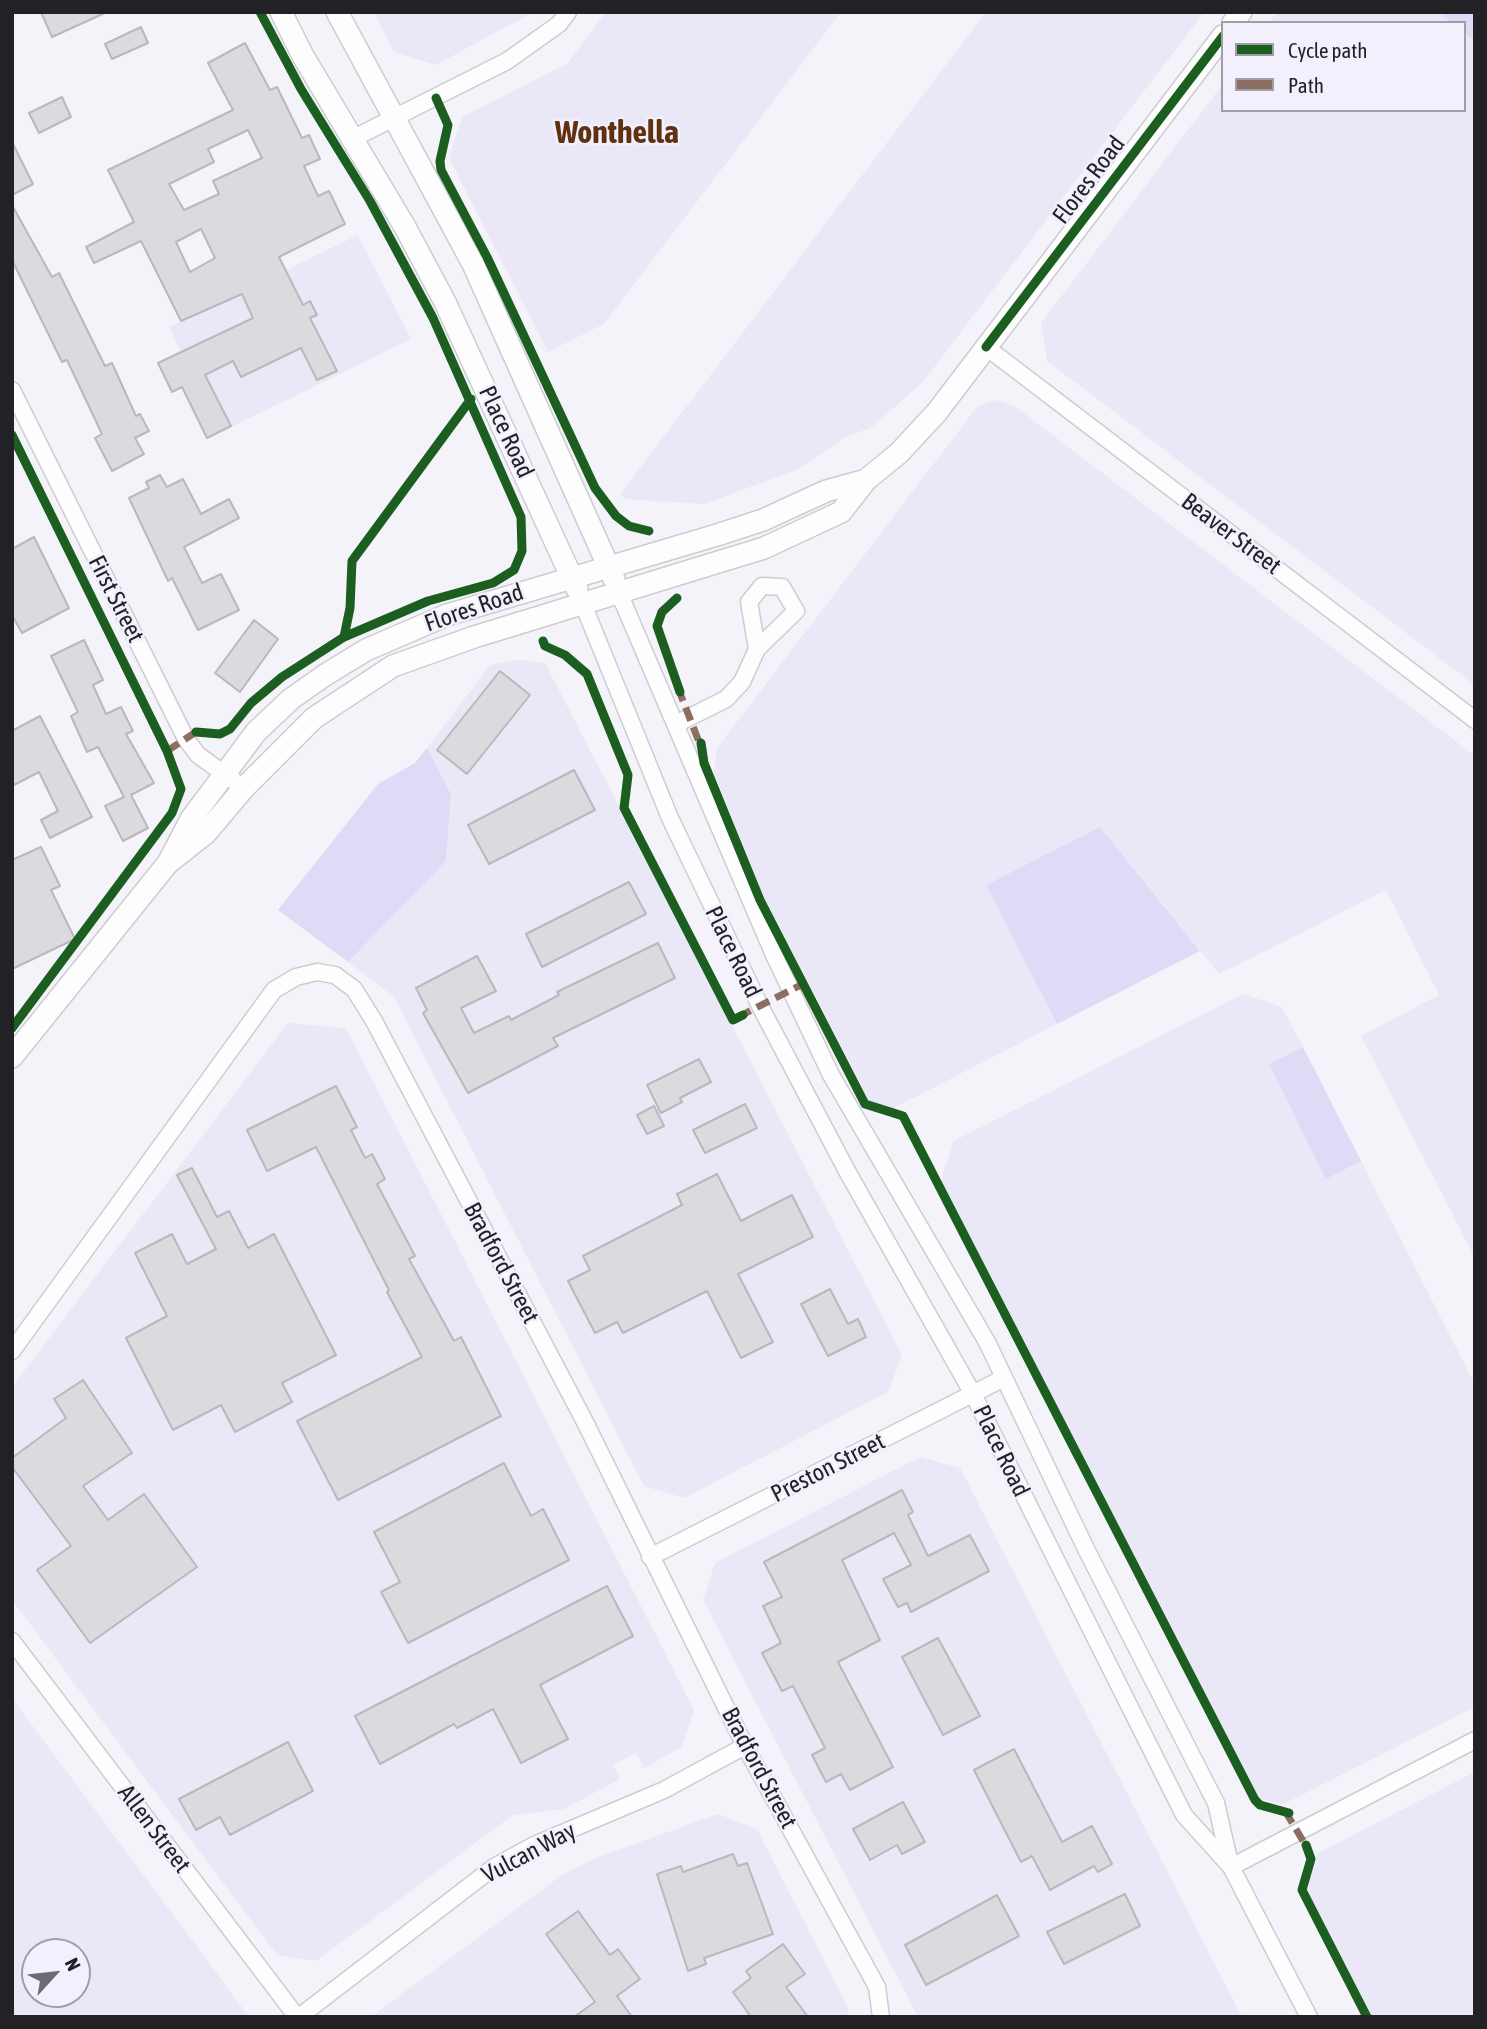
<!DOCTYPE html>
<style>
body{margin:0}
#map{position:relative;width:1487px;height:2029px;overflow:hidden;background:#f3f3f9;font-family:"Asap Condensed",sans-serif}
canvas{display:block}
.frame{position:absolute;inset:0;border:14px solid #222226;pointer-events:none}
.legend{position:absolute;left:1221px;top:21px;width:245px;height:91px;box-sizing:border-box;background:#f1f0fc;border:2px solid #9e9ea6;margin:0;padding:9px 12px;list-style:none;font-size:21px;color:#222226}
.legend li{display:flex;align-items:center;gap:14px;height:35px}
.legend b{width:35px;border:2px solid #9e9ea6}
.north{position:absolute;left:21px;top:1938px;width:70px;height:70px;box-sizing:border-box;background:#f1f0fc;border:2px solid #9e9ea6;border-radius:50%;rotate:63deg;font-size:19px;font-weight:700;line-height:28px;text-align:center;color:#222226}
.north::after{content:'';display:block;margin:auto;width:24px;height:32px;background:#6b6b70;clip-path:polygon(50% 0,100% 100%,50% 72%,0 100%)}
</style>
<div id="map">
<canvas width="1487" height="2029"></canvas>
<div class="frame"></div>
<ul class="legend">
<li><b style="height:9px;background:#1b5e20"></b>Cycle path</li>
<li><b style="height:9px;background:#8d6e63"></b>Path</li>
</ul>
<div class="north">N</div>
</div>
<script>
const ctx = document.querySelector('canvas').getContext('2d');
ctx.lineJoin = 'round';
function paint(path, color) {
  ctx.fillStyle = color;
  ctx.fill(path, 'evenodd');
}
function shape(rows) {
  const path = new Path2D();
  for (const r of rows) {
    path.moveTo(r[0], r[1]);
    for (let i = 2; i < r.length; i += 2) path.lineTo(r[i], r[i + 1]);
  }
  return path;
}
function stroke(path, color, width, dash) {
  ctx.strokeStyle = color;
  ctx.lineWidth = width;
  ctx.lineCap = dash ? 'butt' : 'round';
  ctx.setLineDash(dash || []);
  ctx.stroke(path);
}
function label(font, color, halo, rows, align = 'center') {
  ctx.font = font + ' "Asap Condensed",sans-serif';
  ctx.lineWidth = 5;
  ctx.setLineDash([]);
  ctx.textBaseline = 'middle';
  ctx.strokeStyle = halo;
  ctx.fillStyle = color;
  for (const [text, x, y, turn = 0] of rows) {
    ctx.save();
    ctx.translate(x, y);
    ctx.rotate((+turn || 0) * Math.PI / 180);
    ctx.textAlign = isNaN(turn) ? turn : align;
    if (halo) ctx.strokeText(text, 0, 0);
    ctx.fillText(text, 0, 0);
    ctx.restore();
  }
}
const built = shape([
 [374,12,533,12,436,65,394,52],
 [606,12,841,12,604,324,548,352,449,158,462,117,568,63],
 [986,12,1204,12,923,382,871,428,847,436,799,469,704,504,624,499,621,493],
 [1277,12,1438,12,1451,23,1269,23],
 [1464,33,1475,41,1475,685,1047,361,1041,323,1223,84,1223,110,1464,110],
 [358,235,411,339,221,432,169,327],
 [995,400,1013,405,1475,756,1475,1258,1361,1036,1439,995,1386,890,1219,974,1100,827,986,885,1057,1024,892,1109,869,1101,764,897,714,773,717,748,977,407],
 [519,660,545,663,902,1355,888,1392,684,1498,644,1486,394,997,348,962,446,861,451,794,427,748,490,665],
 [1243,994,1282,1007,1303,1047,1270,1064,1326,1178,1361,1161,1475,1385,1475,1707,1282,1805,1259,1798,941,1180,954,1141],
 [288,1023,346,1028,694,1710,682,1747,644,1768,636,1753,613,1765,620,1779,564,1809,513,1815,316,1961,277,1955,12,1600,12,1387],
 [920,1457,960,1468,1242,2017,918,2017,703,1600,715,1563],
 [12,1698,249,2017,12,2017],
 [35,1952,77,1952,77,1994,35,1994],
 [1475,1772,1475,2017,1372,2017,1307,1890,1318,1853],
 [718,1814,757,1829,848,2008,847,2017,371,2017,562,1875,598,1857]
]);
const water = shape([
 [1438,12,1475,12,1475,41,1464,33,1464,23,1451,23],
 [427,748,451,794,446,861,348,962,278,910,378,784,415,763],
 [1100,827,1200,951,1057,1024,986,885],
 [1303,1047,1361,1161,1326,1179,1269,1064]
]);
const building = shape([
 [41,12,107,12,52,37,41,12],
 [141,27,148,43,112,59,105,44,141,27],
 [245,43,270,90,277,87,302,138,309,135,320,159,304,166,318,196,329,191,345,224,279,257,303,305,310,301,317,315,310,318,337,371,317,380,301,348,241,377,233,361,205,375,231,426,207,438,182,387,172,392,158,363,253,318,242,294,181,321,141,241,94,263,86,247,134,222,108,170,233,110,208,63,245,43],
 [248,130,262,158,213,181,219,194,184,210,169,184,214,162,208,149,248,130],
 [201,229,215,258,190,272,176,242,201,229],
 [62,97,71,117,39,133,29,113,62,97],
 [12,142,33,184,12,195,12,142],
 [12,205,52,277,59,273,105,366,112,363,136,416,140,414,149,431,135,438,144,454,112,471,95,438,102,434,67,360,62,362,12,260,12,205],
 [160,475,167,487,183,479,201,514,229,499,239,518,184,547,202,583,221,574,239,610,198,630,172,578,168,581,129,498,149,488,146,482,160,475],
 [34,537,69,608,22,633,12,615,12,549,34,537],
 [254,620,278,639,240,692,215,673,254,620],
 [84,640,103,680,93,685,106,714,121,707,133,731,126,734,154,783,131,795,148,828,123,841,105,806,124,797,98,747,87,752,71,716,78,712,51,656,84,640],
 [500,671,530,695,467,774,437,750,500,671],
 [40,716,92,817,50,838,41,820,58,811,39,772,12,786,12,731,40,716],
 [574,770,595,810,489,864,468,825,574,770],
 [41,847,60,886,51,890,75,939,12,969,12,860,41,847],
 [629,882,646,914,542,967,526,934,629,882],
 [658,943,675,978,553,1038,558,1046,468,1093,423,1013,427,1010,416,988,477,956,496,991,461,1008,474,1033,509,1016,511,1020,559,995,557,992,658,943],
 [699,1059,711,1082,680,1098,682,1102,661,1113,647,1085,699,1059],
 [336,1086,357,1127,351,1130,365,1158,372,1154,385,1179,377,1184,415,1256,409,1259,454,1341,461,1337,501,1416,338,1500,297,1421,422,1357,387,1292,389,1290,316,1147,267,1171,247,1130,336,1086],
 [745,1104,757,1128,705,1153,693,1130,745,1104],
 [654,1106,664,1126,647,1134,637,1115,654,1106],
 [192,1168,217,1217,229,1211,248,1248,274,1234,336,1355,282,1383,292,1402,235,1432,221,1405,173,1430,126,1338,167,1316,135,1253,172,1234,187,1264,216,1249,177,1175,192,1168],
 [717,1174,741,1221,792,1195,813,1237,738,1274,773,1342,741,1358,707,1291,623,1333,617,1322,595,1333,568,1281,590,1270,583,1256,682,1205,677,1194,717,1174],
 [830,1289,848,1324,858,1319,866,1337,828,1356,801,1304,830,1289],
 [83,1380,132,1453,83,1486,108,1520,144,1494,197,1567,90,1643,37,1570,71,1546,12,1467,12,1458,66,1418,54,1399,83,1380],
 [504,1463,531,1516,543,1509,569,1560,408,1643,381,1592,400,1582,374,1532,504,1463],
 [902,1490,913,1512,908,1515,928,1556,970,1535,989,1571,911,1612,907,1603,898,1607,883,1579,911,1565,894,1533,842,1560,880,1640,838,1662,893,1767,850,1790,841,1774,826,1782,812,1755,825,1748,793,1686,782,1691,762,1653,781,1643,763,1606,782,1597,764,1562,902,1490],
 [607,1586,633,1636,540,1685,568,1739,521,1763,493,1709,457,1728,454,1724,380,1764,355,1716,607,1586],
 [938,1638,980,1716,943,1735,902,1657,938,1638],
 [288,1742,313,1791,230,1835,220,1817,196,1830,179,1799,288,1742],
 [1014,1749,1062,1842,1092,1826,1112,1864,1098,1872,1094,1866,1050,1890,1032,1856,1021,1862,974,1770,1014,1749],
 [903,1802,925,1842,902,1854,897,1845,870,1860,853,1829,903,1802],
 [733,1854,738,1866,747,1863,773,1934,704,1958,706,1964,688,1971,657,1874,681,1866,683,1872,733,1854],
 [1125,1894,1140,1926,1064,1964,1047,1932,1125,1894],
 [997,1895,1019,1936,926,1985,905,1945,997,1895],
 [578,1911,610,1955,618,1949,640,1979,617,1996,632,2017,574,2017,595,2002,546,1934,578,1911],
 [783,1944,805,1974,786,1987,808,2017,751,2017,733,1992,751,1978,746,1971,783,1944]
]);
const street = shape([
 [352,139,507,61,559,24,568,12],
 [986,347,1475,720],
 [12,390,186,739,198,755,244,788],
 [619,593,774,955,831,1075,987,1342,1087,1551,1216,1803,1230,1864],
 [583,604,670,818,760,1006,847,1171,973,1394,1184,1815,1231,1867,1309,2017],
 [676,724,726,699,742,682,757,649,796,611,782,587,762,586,749,602,757,649],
 [12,1351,274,990,296,977,317,972,335,975,354,989,374,1021,586,1424,745,1746,877,1987,881,2017],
 [650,1557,1004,1378],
 [12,1641,297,2017],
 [1231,1867,1475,1740],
 [299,2017,494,1867,534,1845,664,1790,745,1746]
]);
const secondary = shape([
 [281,12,303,56,405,227,445,302,577,589],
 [337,12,473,264,614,579],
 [1233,23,1241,12],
 [168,863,206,833,244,788,314,718,393,666,474,637,764,548,841,512,866,480,899,453,937,412,1223,36],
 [12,1057,168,863,191,819,256,732,291,699,325,675,366,650,447,615,717,535,763,520,826,491,866,480]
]);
const quiet = shape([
 [678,688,701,747],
 [167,751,196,732,203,734],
 [738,1017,803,984],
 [1285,1811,1308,1849]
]);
const cycleway = shape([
 [436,98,448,125,440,161,441,170,487,257,595,488,616,516,629,526,649,531],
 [986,347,1223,36],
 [12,435,167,751,181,789,172,813,12,1028],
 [677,598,662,612,657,626,680,692],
 [344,637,350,608,352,561,471,399],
 [543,641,545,646,565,655,587,674,628,775,624,808,733,1020,743,1015],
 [196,732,220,734,230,729,251,703,282,677,344,637,428,601,493,583,514,570,522,551,521,517,433,318,370,201,301,89,260,12],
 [701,743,704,763,760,900,865,1104,903,1116,1255,1800,1260,1805,1289,1813],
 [1306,1845,1311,1859,1302,1890,1367,2017]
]);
const streetNames = [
 ["Flores Road",1089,180,-53],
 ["Place Road",506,432,65],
 ["Beaver Street",1231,534,37],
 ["First Street",116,599,63],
 ["Flores Road",474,608,-19],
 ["Place Road",733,952,64],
 ["Bradford Street",501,1263,62],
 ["Place Road",1001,1451,64],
 ["Preston Street",828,1468,-27],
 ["Bradford Street",759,1768,62],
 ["Allen Street",154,1829,53],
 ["Vulcan Way",529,1853,-28]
];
const districtNames = [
 ["Wonthella",617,133]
];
paint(built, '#eae8f6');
paint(water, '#dddbf6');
paint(building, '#dbdbdf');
stroke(building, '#b8b8bd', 2);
stroke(street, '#cdcdd1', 19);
stroke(secondary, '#cdcdd1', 24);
stroke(street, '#fdfdfe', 16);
stroke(secondary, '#fdfdfe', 21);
stroke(quiet, '#8d6e63', 7, [14, 7]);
stroke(cycleway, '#1b5e20', 9);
label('24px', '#222226', '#f1f0fc', streetNames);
label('bold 32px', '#603111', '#f1f0fc', districtNames);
</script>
